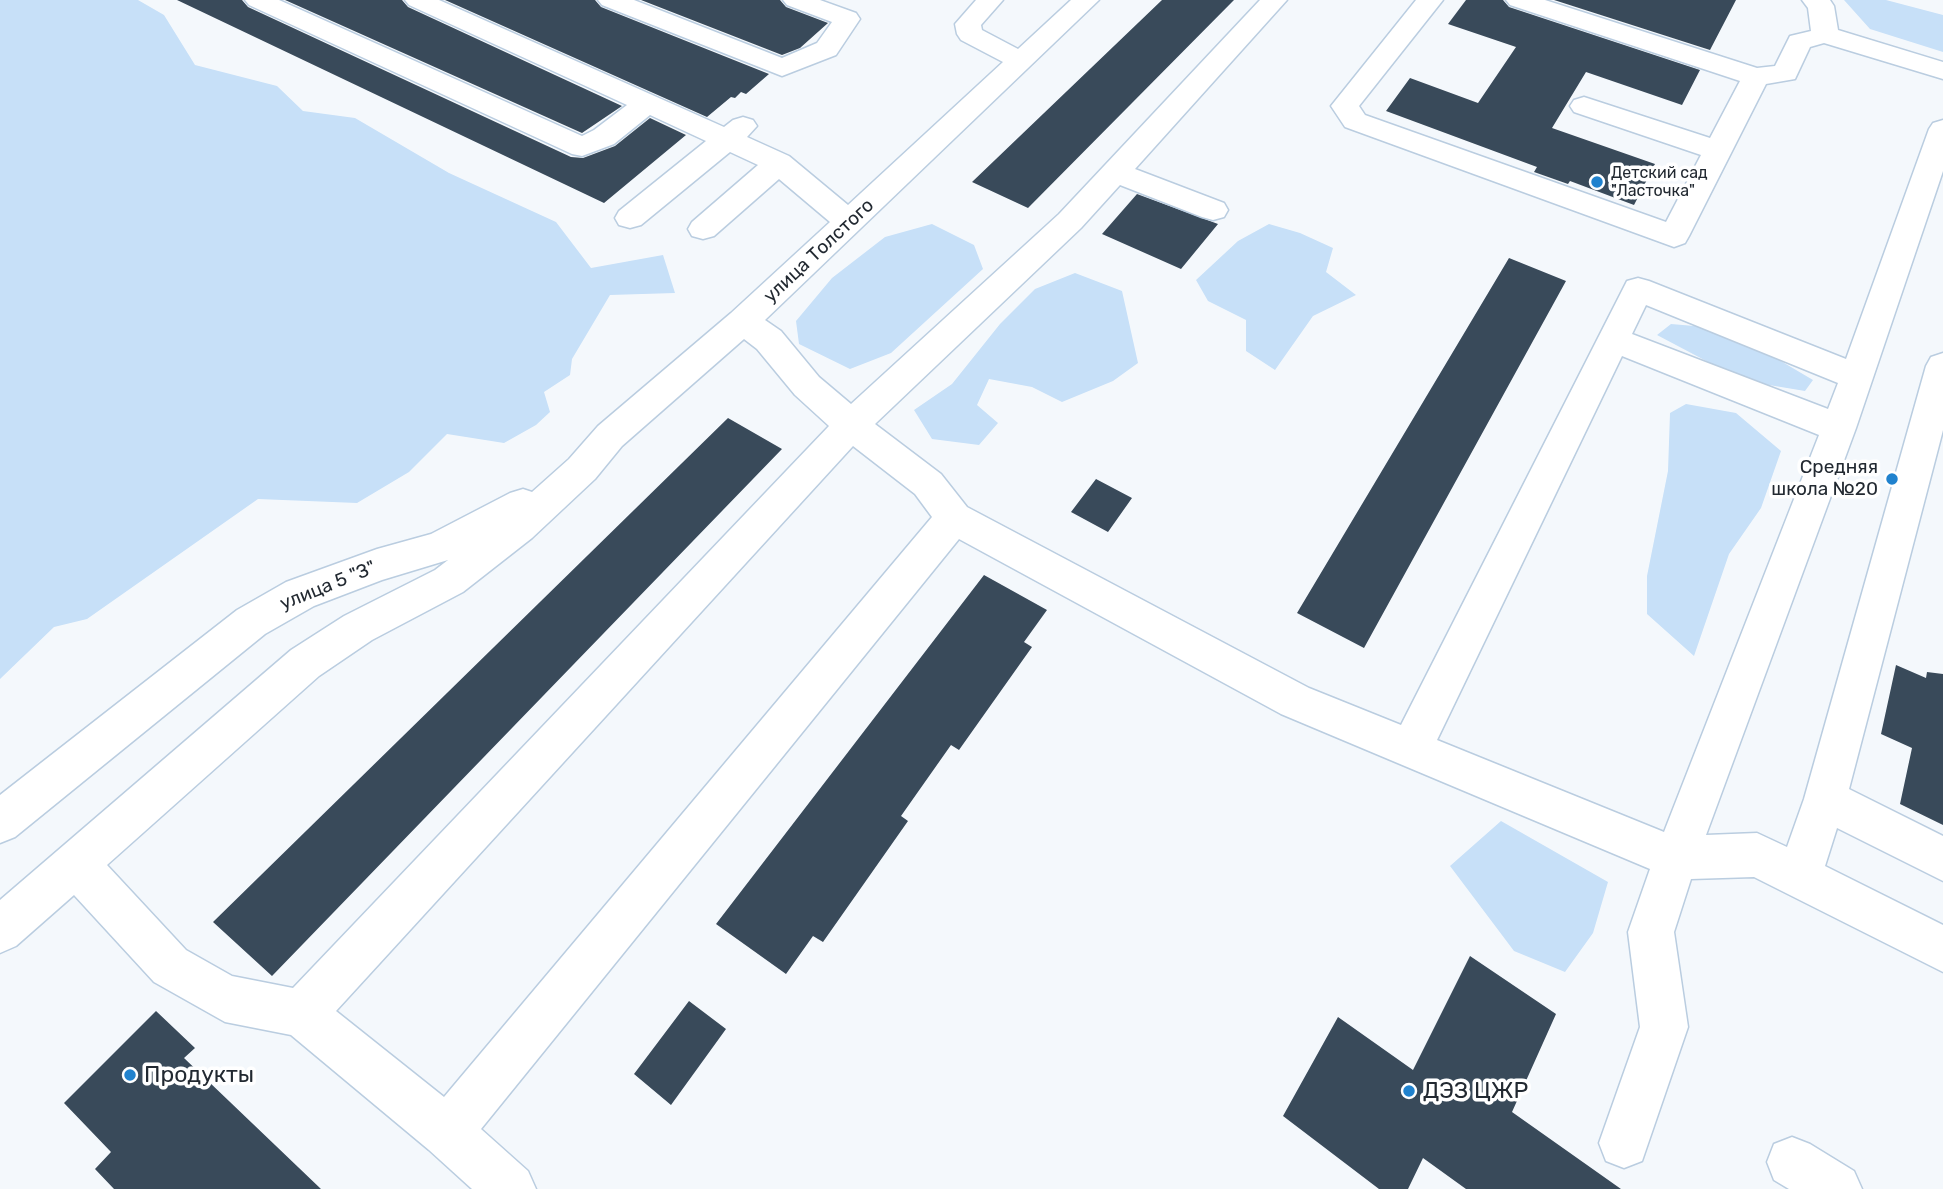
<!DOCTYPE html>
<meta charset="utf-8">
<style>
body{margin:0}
canvas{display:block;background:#f4f8fc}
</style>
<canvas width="1943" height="1189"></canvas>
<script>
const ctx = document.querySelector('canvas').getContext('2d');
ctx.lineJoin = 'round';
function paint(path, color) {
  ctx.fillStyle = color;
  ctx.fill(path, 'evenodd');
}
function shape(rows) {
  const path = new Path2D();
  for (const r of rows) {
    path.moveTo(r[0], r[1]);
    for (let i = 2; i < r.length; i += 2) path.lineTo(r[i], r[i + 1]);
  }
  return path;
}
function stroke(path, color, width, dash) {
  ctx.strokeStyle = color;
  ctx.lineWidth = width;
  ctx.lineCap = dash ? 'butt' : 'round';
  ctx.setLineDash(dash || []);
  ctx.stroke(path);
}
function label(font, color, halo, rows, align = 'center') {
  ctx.font = font + ' Rubik,sans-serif';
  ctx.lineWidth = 7;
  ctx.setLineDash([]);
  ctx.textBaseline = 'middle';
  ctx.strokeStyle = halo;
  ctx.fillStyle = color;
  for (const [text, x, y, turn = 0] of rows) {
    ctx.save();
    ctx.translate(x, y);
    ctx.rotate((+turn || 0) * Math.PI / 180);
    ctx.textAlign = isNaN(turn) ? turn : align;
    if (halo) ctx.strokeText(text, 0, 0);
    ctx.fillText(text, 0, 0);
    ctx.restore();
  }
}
const green = shape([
 [0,0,138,0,164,15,195,65,277,86,303,111,355,118,449,173,556,222,591,268,663,255,675,293,610,295,572,359,570,375,544,392,550,412,536,425,504,443,447,434,409,472,357,503,258,499,87,619,54,627,0,679],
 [1844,0,1886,0,1943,15,1943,52,1870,29],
 [932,224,974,245,983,269,891,353,850,369,799,344,796,321,832,278,885,237],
 [1269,224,1300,233,1333,248,1326,272,1356,295,1313,316,1275,370,1246,351,1246,320,1208,301,1196,280,1238,241],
 [1075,273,1122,291,1138,363,1113,381,1062,402,1032,387,989,379,977,405,998,423,979,445,932,439,914,410,952,384,1000,324,1035,289],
 [1671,324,1706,327,1757,347,1813,380,1805,391,1757,383,1710,363,1657,335],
 [1686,404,1736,413,1781,451,1761,508,1729,554,1694,656,1647,614,1647,576,1668,471,1670,413],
 [1501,821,1608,882,1593,933,1565,972,1514,951,1450,866]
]);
const building = shape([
 [177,0,242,0,248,7,571,157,583,158,615,146,650,118,686,135,604,203],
 [285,0,402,0,408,7,622,106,582,133],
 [445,0,595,0,601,7,769,74,746,94,741,92,735,98,731,97,707,117],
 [641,0,780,0,786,7,828,23,800,48,782,55],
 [1162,0,1234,0,1028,208,972,182],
 [1466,0,1503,0,1509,7,1700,70,1682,105,1586,72,1552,128,1655,164,1634,205,1570,181,1568,184,1534,172,1537,167,1386,111,1410,78,1478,103,1516,47,1448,24],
 [1554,0,1736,0,1710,50],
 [1137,194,1218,224,1181,269,1102,234],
 [1509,258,1566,281,1364,648,1297,613],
 [728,418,782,449,272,976,213,922],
 [1096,479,1132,498,1108,532,1071,512],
 [984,575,1047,610,1024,642,1032,647,959,750,951,745,901,816,908,821,823,942,813,936,786,974,716,924],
 [1896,665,1926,678,1927,672,1943,674,1943,825,1900,804,1912,748,1881,734],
 [1470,956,1556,1014,1512,1112,1621,1189,1466,1189,1423,1158,1408,1189,1379,1189,1283,1116,1338,1017,1413,1070],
 [689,1001,726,1029,671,1105,634,1074],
 [156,1011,195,1048,184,1058,321,1189,114,1189,95,1169,111,1152,64,1103]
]);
const minor = shape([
 [245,0,279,0,582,136,594,130,627,105,409,5,405,0,439,0,724,127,733,120,743,117,753,120,757,126,747,137,789,156,848,205,1003,62,961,40,957,34,955,24,976,0,1003,0,981,25,982,30,1018,49,1071,0,1099,0,765,320,781,331,819,377,851,404,1059,214,1260,0,1287,0,1135,169,1224,203,1228,210,1224,217,1213,220,1202,217,1120,185,1081,228,875,424,941,474,967,507,1309,688,1401,725,1627,281,1638,278,1649,281,1846,359,1929,129,1933,123,1943,120,1943,171,1856,428,1706,835,1757,833,1787,847,1804,799,1926,366,1931,357,1943,353,1943,430,1849,789,1943,836,1943,881,1837,828,1825,866,1943,925,1943,972,1754,877,1691,879,1674,932,1688,1027,1642,1161,1624,1168,1606,1161,1599,1143,1640,1027,1628,932,1650,869,1281,714,959,539,481,1129,528,1171,536,1189,472,1189,429,1150,291,1035,225,1022,154,982,74,895,16,946,0,953,0,900,291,650,344,616,435,570,448,560,382,580,314,606,265,634,15,837,0,843,0,795,237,610,286,582,377,549,431,534,510,493,523,489,532,492,569,459,598,426,731,313,830,222,779,179,714,236,703,239,692,236,688,229,692,222,758,165,730,152,641,225,630,228,619,225,615,218,619,211,706,141,650,115,614,144,582,156,572,154,249,5,245,0],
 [1646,305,1838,383,1828,409,1632,334,1646,305],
 [744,339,757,349,795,395,829,426,293,988,232,976,186,950,107,865,319,676,372,640,463,592,532,538,595,479,622,446,744,339],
 [1622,356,1819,435,1664,832,1437,740,1622,356],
 [853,446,915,494,932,517,444,1097,336,1011,853,446],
 [598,0,634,0,782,58,817,43,832,22,787,5,783,0,820,0,856,13,860,19,836,55,782,76,602,5,598,0],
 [1416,0,1443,0,1359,106,1365,115,1666,222,1701,155,1574,112,1570,106,1574,100,1584,97,1710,138,1740,81,1510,5,1506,0,1545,0,1757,68,1775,66,1790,36,1811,31,1808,8,1802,0,1830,0,1834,6,1838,30,1943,62,1943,79,1824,43,1810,47,1795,79,1766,84,1689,236,1685,243,1674,247,1345,127,1331,106,1416,0],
 [1792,1137,1810,1144,1854,1171,1862,1189,1789,1189,1774,1180,1767,1162,1774,1144,1792,1137]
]);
const markers = [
 [1597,182,7,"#2082ce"],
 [1892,479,7,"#2082ce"],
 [130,1075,7,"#2082ce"],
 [1409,1091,7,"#2082ce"]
];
const farPoinames = [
 ["Детский сад",1611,173],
 ["\"Ласточка\"",1611,191]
];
const streetNames = [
 ["улица Толстого",819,251,-43],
 ["улица 5 \"З\"",328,586,-22]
];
const poiNames = [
 ["Средняя",1878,468],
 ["школа №20",1878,490]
];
const nearPoinames = [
 ["Продукты",144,1075],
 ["ДЭЗ ЦЖР",1423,1091]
];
paint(green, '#c7e0f8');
paint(building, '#394a5a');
stroke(minor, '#bacde0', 3);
paint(minor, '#fff');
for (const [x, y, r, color] of markers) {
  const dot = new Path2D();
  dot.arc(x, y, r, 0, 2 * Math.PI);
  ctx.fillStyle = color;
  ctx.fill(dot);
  stroke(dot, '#fff', 2.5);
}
label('16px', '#222931', '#fff', farPoinames, 'left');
label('19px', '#222931', '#fff', streetNames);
label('19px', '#222931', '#fff', poiNames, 'right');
label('23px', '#222931', '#fff', nearPoinames, 'left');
</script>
